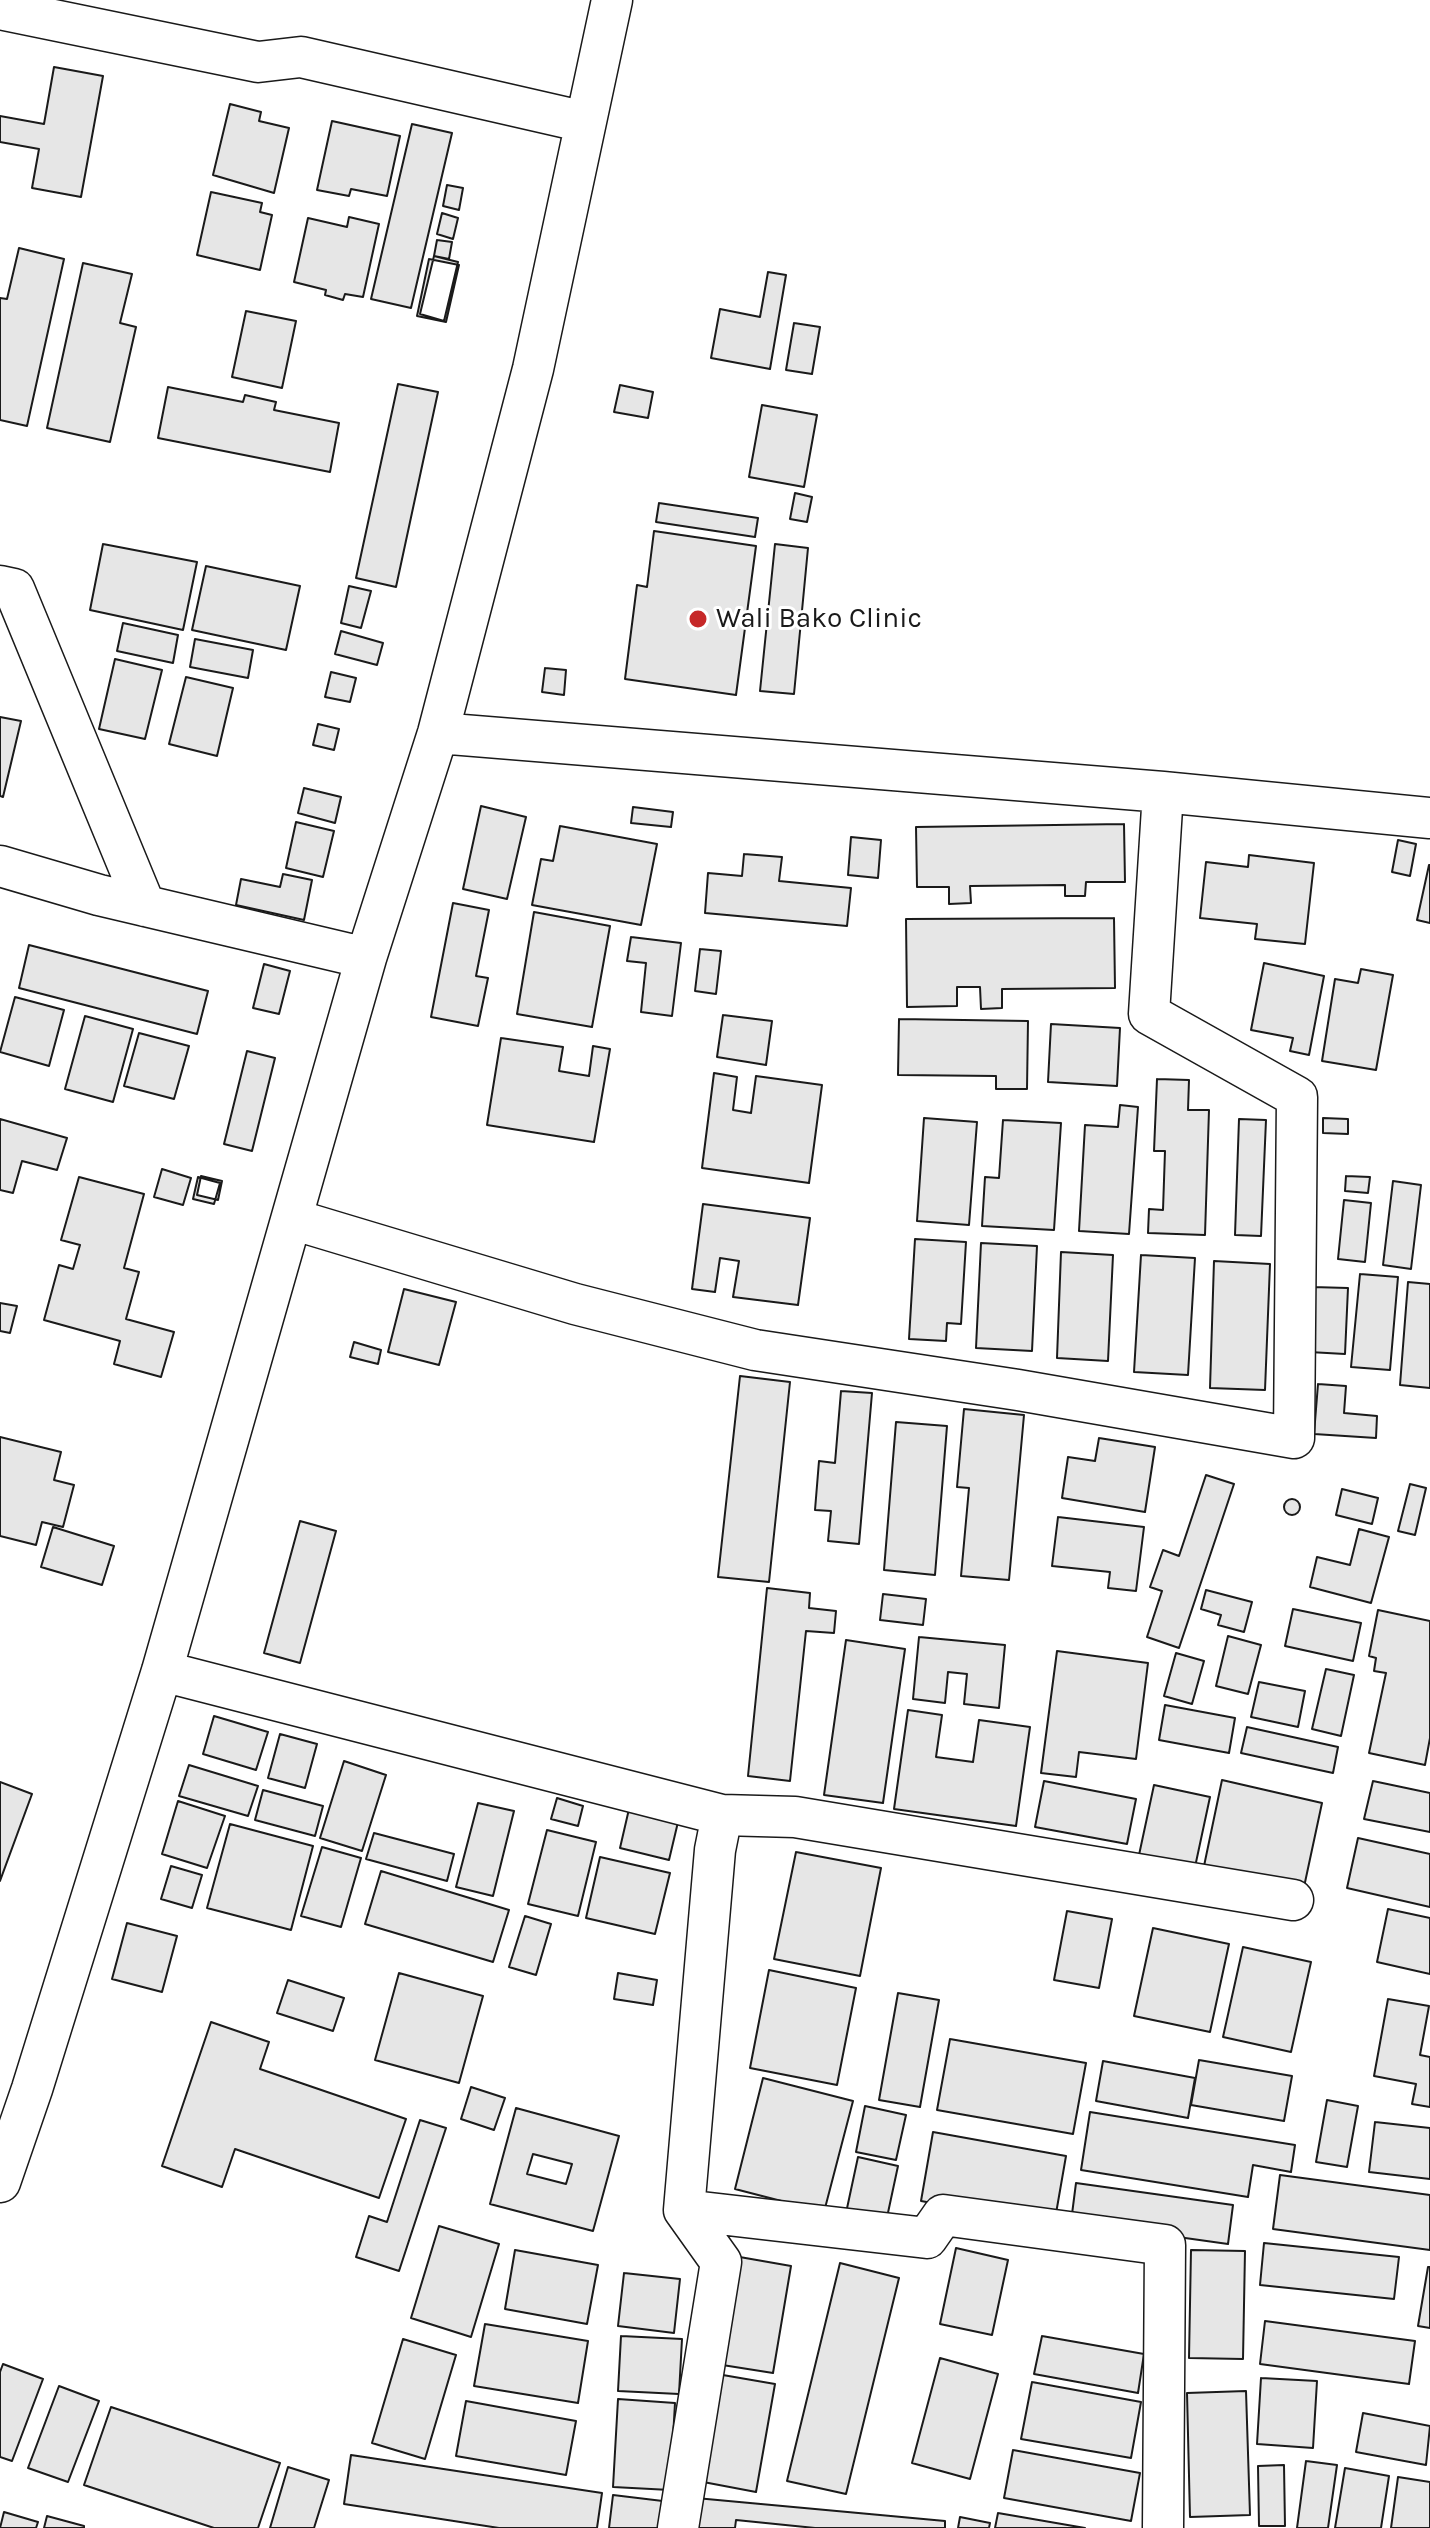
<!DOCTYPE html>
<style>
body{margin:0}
canvas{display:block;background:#fff}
</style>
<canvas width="1430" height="2528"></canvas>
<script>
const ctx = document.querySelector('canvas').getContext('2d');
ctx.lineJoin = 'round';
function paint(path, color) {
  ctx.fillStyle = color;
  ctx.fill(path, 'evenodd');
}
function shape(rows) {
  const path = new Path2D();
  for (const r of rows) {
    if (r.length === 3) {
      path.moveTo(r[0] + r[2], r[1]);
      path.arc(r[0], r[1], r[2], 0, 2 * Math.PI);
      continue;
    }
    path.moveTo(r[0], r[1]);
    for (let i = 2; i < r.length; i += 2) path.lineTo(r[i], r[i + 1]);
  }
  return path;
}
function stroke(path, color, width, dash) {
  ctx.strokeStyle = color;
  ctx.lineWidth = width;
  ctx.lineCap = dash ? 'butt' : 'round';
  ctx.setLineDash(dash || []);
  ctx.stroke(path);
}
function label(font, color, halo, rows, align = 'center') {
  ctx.font = font + ' Karla,sans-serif';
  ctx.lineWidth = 6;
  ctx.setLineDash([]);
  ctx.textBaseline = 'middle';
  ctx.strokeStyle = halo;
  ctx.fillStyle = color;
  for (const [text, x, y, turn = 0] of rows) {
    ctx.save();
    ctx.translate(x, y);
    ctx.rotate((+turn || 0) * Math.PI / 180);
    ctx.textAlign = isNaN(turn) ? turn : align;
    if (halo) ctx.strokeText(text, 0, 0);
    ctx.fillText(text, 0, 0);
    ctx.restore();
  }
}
const building = shape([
 [54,67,103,76,81,197,32,188,39,149,0,142,0,116,44,124,54,67],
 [230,104,261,112,259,121,289,128,274,193,213,175,230,104],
 [332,121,400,136,387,196,351,189,349,196,317,190,332,121],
 [412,124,452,133,411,308,371,299,412,124],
 [447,185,463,188,459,210,443,206,447,185],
 [211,192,262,203,260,212,272,215,260,270,197,255,211,192],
 [442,213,458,218,453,239,437,234,442,213],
 [349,217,379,224,363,297,345,294,343,300,325,295,326,290,294,282,308,218,347,227,349,217],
 [437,240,452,242,449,259,434,256,437,240],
 [19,248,64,259,27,426,0,420,0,298,7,299,19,248],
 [434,256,458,262,444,321,420,314,434,256],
 [429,259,459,265,446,322,417,316,429,259],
 [83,263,132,274,120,323,136,327,110,442,47,428,83,263],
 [768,272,786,275,770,369,711,358,720,309,760,317,768,272],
 [246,311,296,321,282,388,232,377,246,311],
 [794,323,820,327,812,374,786,370,794,323],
 [398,384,438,392,396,587,356,578,398,384],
 [620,385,653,392,648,418,614,412,620,385],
 [168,387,243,402,245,395,276,402,274,410,339,423,330,472,158,438,168,387],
 [762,405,817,415,804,487,749,477,762,405],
 [795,493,812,497,807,522,790,519,795,493],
 [659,503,758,518,755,537,656,522,659,503],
 [654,531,756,546,736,695,625,679,637,585,647,587,654,531],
 [103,544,197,562,183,630,90,610,103,544],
 [775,544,808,548,794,694,760,691,775,544],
 [206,566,300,586,286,650,192,630,206,566],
 [349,586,371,591,361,628,341,623,349,586],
 [123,623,178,635,173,663,117,651,123,623],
 [341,631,383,643,377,665,335,654,341,631],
 [195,639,253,650,248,678,190,667,195,639],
 [115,659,162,670,145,739,99,729,115,659],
 [545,668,566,670,564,695,542,692,545,668],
 [331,672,356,678,350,702,325,697,331,672],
 [186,677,233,688,217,756,169,744,186,677],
 [0,717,21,721,3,797,0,796,0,717],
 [318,724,339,729,334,750,313,745,318,724],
 [304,788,341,797,335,823,298,813,304,788],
 [481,806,526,817,507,899,463,889,481,806],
 [633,807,673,812,671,827,631,823,633,807],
 [296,822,334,831,323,877,286,868,296,822],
 [1124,824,1125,882,1086,882,1085,896,1065,896,1065,885,970,886,971,903,949,904,949,887,917,887,916,827,1124,824],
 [560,826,657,844,641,925,532,905,541,859,553,861,560,826],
 [851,837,881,840,878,878,848,875,851,837],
 [1398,840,1416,844,1410,876,1392,872,1398,840],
 [744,854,782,857,779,881,851,888,847,926,705,913,708,873,742,876,744,854],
 [1249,855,1314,863,1305,944,1255,939,1257,924,1200,918,1206,862,1248,867,1249,855],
 [1429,865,1430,865,1430,923,1417,920,1429,865],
 [283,874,312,880,304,920,236,905,241,879,280,887,283,874],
 [453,903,489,910,476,976,488,978,478,1026,431,1017,453,903],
 [534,912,610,926,592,1027,517,1014,534,912],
 [1114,918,1115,988,1002,989,1002,1008,981,1009,980,987,957,987,957,1006,907,1007,906,919,1114,918],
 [631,937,681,943,672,1016,641,1012,646,963,627,961,631,937],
 [29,945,208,991,197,1034,19,988,29,945],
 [700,949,721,951,716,994,695,991,700,949],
 [1264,963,1324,976,1309,1055,1290,1051,1293,1038,1251,1030,1264,963],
 [264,964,290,971,279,1014,253,1008,264,964],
 [1361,969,1393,975,1376,1070,1322,1061,1335,979,1358,983,1361,969],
 [15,997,64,1010,49,1066,0,1052,15,997],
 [723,1015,772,1021,766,1065,717,1057,723,1015],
 [85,1016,133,1029,113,1102,65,1089,85,1016],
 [899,1019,1028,1021,1027,1089,996,1089,996,1076,898,1075,899,1019],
 [1051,1024,1120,1028,1117,1086,1048,1082,1051,1024],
 [139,1033,189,1046,174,1099,124,1086,139,1033],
 [501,1038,563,1047,559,1071,589,1076,593,1046,610,1049,594,1142,487,1125,501,1038],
 [247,1051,275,1058,252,1151,224,1144,247,1051],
 [714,1073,737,1077,733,1110,751,1113,756,1076,822,1085,809,1183,702,1168,714,1073],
 [1157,1079,1189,1080,1188,1110,1209,1110,1205,1235,1148,1233,1149,1209,1163,1210,1165,1151,1154,1151,1157,1079],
 [1120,1105,1138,1107,1129,1234,1079,1231,1085,1125,1118,1127,1120,1105],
 [924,1118,977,1122,969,1225,917,1221,924,1118],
 [1323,1118,1348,1119,1348,1134,1323,1133,1323,1118],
 [0,1119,67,1138,57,1170,22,1161,13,1193,0,1190,0,1119],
 [1239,1119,1266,1120,1261,1236,1235,1235,1239,1119],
 [1003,1120,1061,1123,1054,1230,982,1226,985,1177,999,1178,1003,1120],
 [162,1169,191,1178,183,1205,154,1197,162,1169],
 [201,1176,222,1181,218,1200,197,1195,201,1176],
 [1346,1176,1370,1177,1368,1193,1345,1191,1346,1176],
 [79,1177,144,1194,124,1268,139,1272,126,1319,174,1332,161,1377,114,1364,120,1341,44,1320,59,1265,73,1269,80,1245,61,1240,79,1177],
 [198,1177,220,1183,214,1204,193,1199,198,1177],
 [1393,1181,1421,1185,1411,1269,1383,1265,1393,1181],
 [1344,1200,1371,1203,1365,1262,1338,1259,1344,1200],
 [703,1204,810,1218,798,1305,733,1297,739,1261,720,1258,715,1292,692,1289,703,1204],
 [915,1239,966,1242,961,1324,947,1323,946,1341,909,1339,915,1239],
 [981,1243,1037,1246,1032,1351,976,1348,981,1243],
 [1061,1252,1113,1255,1108,1361,1057,1358,1061,1252],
 [1141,1255,1195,1258,1188,1375,1134,1372,1141,1255],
 [1214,1261,1270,1264,1265,1390,1210,1388,1214,1261],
 [1360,1274,1398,1277,1390,1370,1351,1367,1360,1274],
 [1408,1282,1430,1284,1430,1388,1400,1385,1408,1282],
 [1312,1287,1348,1288,1345,1354,1309,1352,1312,1287],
 [404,1289,456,1302,439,1365,388,1352,404,1289],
 [0,1303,17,1306,10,1333,0,1331,0,1303],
 [354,1342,381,1350,378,1364,350,1357,354,1342],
 [740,1376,790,1382,769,1582,718,1577,740,1376],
 [1318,1384,1346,1386,1344,1413,1377,1416,1376,1438,1314,1434,1318,1384],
 [841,1391,872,1393,859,1544,828,1541,831,1511,815,1510,819,1461,835,1463,841,1391],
 [964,1409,1024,1415,1009,1580,961,1576,969,1488,957,1487,964,1409],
 [896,1422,947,1426,935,1575,884,1570,896,1422],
 [0,1437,61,1452,54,1480,74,1485,63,1527,42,1522,36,1545,0,1536,0,1437],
 [1099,1438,1155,1447,1145,1512,1062,1498,1068,1457,1095,1461,1099,1438],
 [1206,1475,1234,1484,1179,1648,1147,1637,1162,1591,1150,1587,1163,1550,1179,1556,1206,1475],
 [1410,1484,1426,1488,1415,1535,1398,1531,1410,1484],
 [1342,1489,1378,1498,1372,1524,1336,1515,1342,1489],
 [1292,1507,8],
 [1058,1517,1144,1527,1136,1591,1108,1588,1110,1572,1052,1566,1058,1517],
 [300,1521,336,1531,300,1663,264,1653,300,1521],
 [53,1527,114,1546,102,1585,41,1567,53,1527],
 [1359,1529,1389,1537,1371,1603,1310,1587,1317,1557,1350,1565,1359,1529],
 [767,1588,810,1593,809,1608,836,1611,834,1633,806,1631,790,1781,748,1776,767,1588],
 [1206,1590,1252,1602,1244,1632,1218,1625,1221,1615,1201,1609,1206,1590],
 [883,1594,926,1599,923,1625,880,1620,883,1594],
 [1293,1609,1361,1623,1353,1661,1285,1646,1293,1609],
 [1378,1610,1430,1621,1430,1738,1425,1765,1369,1753,1386,1673,1374,1671,1376,1658,1369,1656,1378,1610],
 [1228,1636,1261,1645,1248,1694,1216,1686,1228,1636],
 [919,1637,1005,1645,999,1708,964,1704,967,1674,948,1672,945,1703,913,1699,919,1637],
 [846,1640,905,1649,883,1803,824,1795,846,1640],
 [1057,1651,1148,1663,1136,1759,1079,1752,1076,1777,1041,1773,1057,1651],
 [1176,1653,1204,1661,1192,1704,1164,1696,1176,1653],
 [1326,1669,1354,1675,1341,1736,1312,1729,1326,1669],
 [1259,1682,1305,1691,1298,1727,1251,1717,1259,1682],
 [1165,1705,1235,1718,1229,1753,1159,1740,1165,1705],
 [908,1710,942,1715,936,1757,973,1762,979,1720,1030,1727,1016,1826,894,1809,908,1710],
 [214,1716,268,1732,256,1770,203,1754,214,1716],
 [1247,1727,1338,1747,1333,1773,1241,1753,1247,1727],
 [280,1734,317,1744,305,1788,268,1778,280,1734],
 [344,1761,386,1775,362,1851,320,1838,344,1761],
 [189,1765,258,1786,248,1816,179,1796,189,1765],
 [1222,1780,1322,1803,1304,1887,1204,1866,1222,1780],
 [1044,1781,1136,1799,1127,1844,1035,1827,1044,1781],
 [1373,1781,1430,1793,1430,1832,1364,1819,1373,1781],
 [0,1782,32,1794,0,1881,0,1782],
 [1154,1785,1210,1797,1195,1867,1139,1855,1154,1785],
 [263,1790,323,1806,315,1836,255,1820,263,1790],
 [557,1798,583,1806,578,1826,551,1819,557,1798],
 [178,1801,225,1816,207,1868,162,1854,178,1801],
 [478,1803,514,1811,493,1896,456,1887,478,1803],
 [629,1809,678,1822,669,1860,620,1848,629,1809],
 [230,1824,313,1846,291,1930,207,1908,230,1824],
 [547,1830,596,1842,578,1916,528,1904,547,1830],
 [374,1833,454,1854,447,1881,366,1859,374,1833],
 [1358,1838,1430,1854,1430,1907,1347,1888,1358,1838],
 [322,1847,361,1858,341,1927,301,1916,322,1847],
 [796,1852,881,1868,860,1976,774,1959,796,1852],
 [600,1857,670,1873,655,1934,586,1918,600,1857],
 [171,1866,202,1875,192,1908,161,1899,171,1866],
 [381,1871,509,1910,493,1962,365,1924,381,1871],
 [1388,1909,1430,1918,1430,1974,1377,1962,1388,1909],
 [1067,1911,1112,1919,1099,1988,1054,1980,1067,1911],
 [525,1916,551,1924,536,1975,509,1967,525,1916],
 [127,1923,177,1936,162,1992,112,1979,127,1923],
 [1153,1928,1229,1944,1210,2032,1134,2016,1153,1928],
 [1243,1947,1311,1962,1291,2052,1223,2037,1243,1947],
 [769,1970,856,1988,837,2085,750,2068,769,1970],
 [399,1973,483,1996,459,2083,375,2060,399,1973],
 [618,1973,657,1980,653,2005,614,1999,618,1973],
 [288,1980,344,1998,333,2031,277,2013,288,1980],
 [898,1993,939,2000,920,2107,879,2100,898,1993],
 [1388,1999,1429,2006,1420,2055,1430,2057,1430,2107,1412,2104,1416,2084,1374,2076,1388,1999],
 [211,2022,269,2042,260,2069,406,2119,379,2198,235,2149,222,2187,162,2166,211,2022],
 [950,2039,1086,2063,1073,2134,937,2110,950,2039],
 [1199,2060,1292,2076,1284,2121,1191,2105,1199,2060],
 [1103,2061,1195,2078,1188,2118,1096,2101,1103,2061],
 [763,2078,853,2101,824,2212,735,2189,763,2078],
 [471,2087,505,2098,494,2130,461,2119,471,2087],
 [1327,2100,1358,2106,1347,2167,1316,2162,1327,2100],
 [865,2106,906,2115,896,2160,856,2152,865,2106],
 [516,2108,619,2136,593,2231,490,2204,516,2108],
 [533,2154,572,2164,566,2184,527,2174,533,2154],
 [1090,2112,1295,2145,1291,2172,1253,2165,1248,2197,1081,2170,1090,2112],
 [420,2120,446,2128,399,2271,356,2257,369,2216,387,2222,420,2120],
 [1375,2122,1430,2128,1430,2179,1369,2172,1375,2122],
 [933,2132,1066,2156,1054,2225,921,2201,933,2132],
 [858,2157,898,2166,886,2222,846,2213,858,2157],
 [1280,2175,1430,2195,1430,2250,1273,2229,1280,2175],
 [1076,2183,1233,2205,1228,2244,1071,2222,1076,2183],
 [439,2226,499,2244,471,2337,411,2318,439,2226],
 [1264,2243,1399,2257,1394,2299,1260,2285,1264,2243],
 [956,2248,1008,2260,992,2335,940,2324,956,2248],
 [515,2250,598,2265,587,2324,505,2309,515,2250],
 [1191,2250,1245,2251,1243,2359,1189,2358,1191,2250],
 [734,2256,791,2266,773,2373,716,2364,734,2256],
 [840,2263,899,2278,846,2494,787,2481,840,2263],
 [1428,2267,1430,2267,1430,2328,1418,2326,1428,2267],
 [624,2273,680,2279,674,2333,618,2326,624,2273],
 [1265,2321,1415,2341,1409,2384,1260,2364,1265,2321],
 [485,2324,588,2341,578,2403,474,2386,485,2324],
 [621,2336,682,2339,679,2394,618,2391,621,2336],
 [1042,2336,1144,2354,1138,2393,1034,2374,1042,2336],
 [403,2339,456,2355,425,2459,372,2443,403,2339],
 [940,2358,998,2374,970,2479,912,2463,940,2358],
 [3,2364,43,2379,12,2461,0,2457,0,2372,3,2364],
 [717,2374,775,2384,756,2492,698,2481,717,2374],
 [1261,2378,1317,2381,1313,2448,1257,2444,1261,2378],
 [1032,2382,1141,2402,1131,2458,1021,2439,1032,2382],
 [59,2386,99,2401,68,2482,28,2468,59,2386],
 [1246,2391,1250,2515,1190,2517,1187,2393,1246,2391],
 [618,2399,675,2403,670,2490,613,2487,618,2399],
 [466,2401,576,2421,566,2475,456,2456,466,2401],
 [111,2407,280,2463,258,2528,214,2528,84,2485,111,2407],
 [1363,2413,1430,2426,1426,2465,1356,2452,1363,2413],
 [1013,2450,1140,2473,1131,2521,1004,2498,1013,2450],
 [351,2455,602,2493,597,2528,499,2528,344,2504,351,2455],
 [1306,2461,1337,2465,1328,2528,1297,2528,1306,2461],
 [1284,2465,1285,2526,1259,2526,1258,2466,1284,2465],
 [288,2467,329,2480,314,2528,270,2528,288,2467],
 [1345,2468,1389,2476,1381,2528,1335,2528,1345,2468],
 [1398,2477,1430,2482,1430,2528,1391,2528,1398,2477],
 [613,2495,671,2502,668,2528,609,2528,613,2495],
 [685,2497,945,2521,945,2528,815,2528,736,2520,735,2528,682,2528,685,2497],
 [4,2512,38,2522,36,2528,0,2528,4,2512],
 [998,2513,1085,2528,995,2528,998,2513],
 [47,2516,84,2526,84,2528,44,2528,47,2516],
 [960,2517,990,2523,989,2528,958,2528,960,2517]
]);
const street = shape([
 [0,9,258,62,301,57,585,122],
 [0,586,14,589,145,906],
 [438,733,1163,792,1430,818],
 [0,866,99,895,366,958],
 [292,1219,575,1304,755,1350,1018,1390,1294,1438,1297,1097,1149,1014,1163,792],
 [162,1671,722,1815,715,1850,684,2210,721,2262,678,2528],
 [722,1815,795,1817,1293,1900],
 [0,2182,32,2089,162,1671,366,958,438,733,533,369,612,0],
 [684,2210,927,2238,943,2215,1165,2245,1163,2528]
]);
const markers = [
 [698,619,10,"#c62828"]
];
const poiNames = [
 ["Wali Bako Clinic",716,619]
];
paint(building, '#e6e6e6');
stroke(building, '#1a1a1a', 2);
stroke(street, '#1a1a1a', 43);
stroke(street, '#fff', 40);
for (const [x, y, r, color] of markers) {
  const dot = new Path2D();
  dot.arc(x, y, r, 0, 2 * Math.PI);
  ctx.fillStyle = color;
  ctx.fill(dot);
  stroke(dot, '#fff', 3);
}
label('28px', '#1a1a1a', '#fff', poiNames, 'left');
</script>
